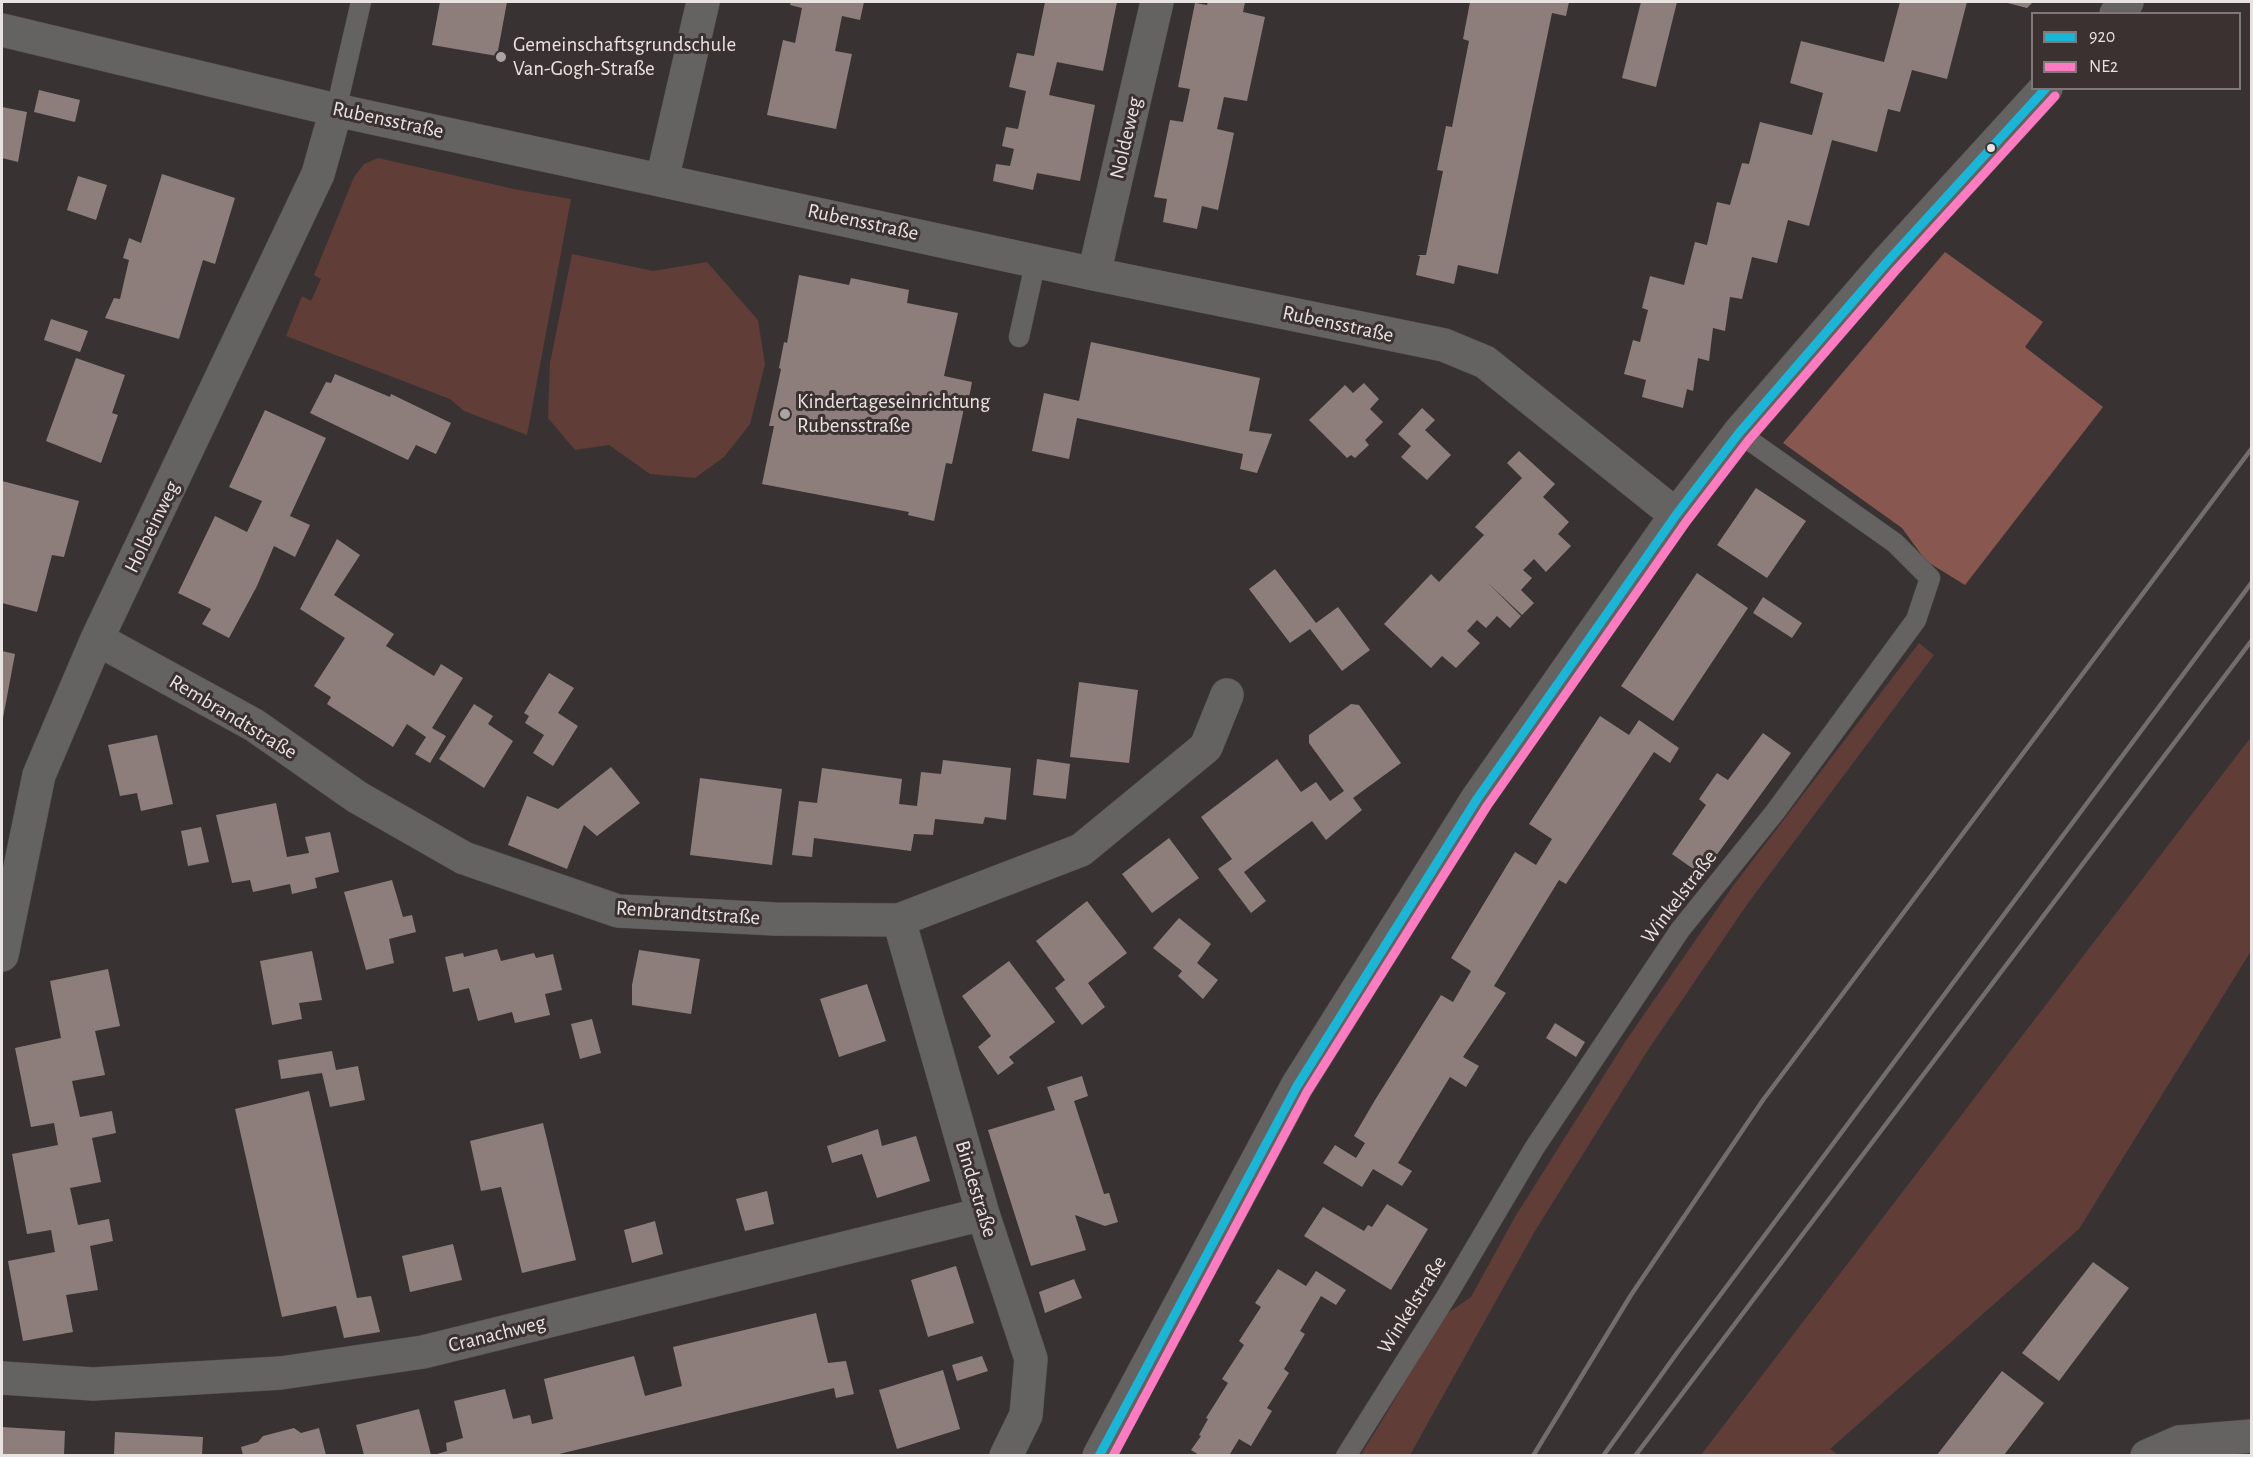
<!DOCTYPE html>
<meta charset="utf-8">
<style>
body{margin:0}
#map{position:relative;width:2253px;height:1457px;overflow:hidden;background:#383332;font-family:"Alegreya Sans",sans-serif}
canvas{display:block}
.frame{position:absolute;inset:0;border:3px solid #e8e2e1;pointer-events:none}
.legend{position:absolute;left:2031px;top:12px;width:210px;height:78px;box-sizing:border-box;background:#3a3130;border:2px solid #807877;margin:0;padding:8px 10px;list-style:none;font-size:18px;color:#e8e2e1}
.legend li{display:flex;align-items:center;gap:12px;height:30px}
.legend b{width:30px;border:2px solid #807877}
</style>
<div id="map">
<canvas width="2253" height="1457"></canvas>
<div class="frame"></div>
<ul class="legend">
<li><b style="height:8px;background:#1ab6d8"></b>920</li>
<li><b style="height:8px;background:#fe7ac1"></b>NE2</li>
</ul>
</div>
<script>
const ctx = document.querySelector('canvas').getContext('2d');
ctx.lineJoin = 'round';
function paint(path, color) {
  ctx.fillStyle = color;
  ctx.fill(path, 'evenodd');
}
function shape(rows) {
  const path = new Path2D();
  for (const r of rows) {
    path.moveTo(r[0], r[1]);
    for (let i = 2; i < r.length; i += 2) path.lineTo(r[i], r[i + 1]);
  }
  return path;
}
function stroke(path, color, width, dash) {
  ctx.strokeStyle = color;
  ctx.lineWidth = width;
  ctx.lineCap = dash ? 'butt' : 'round';
  ctx.setLineDash(dash || []);
  ctx.stroke(path);
}
function label(font, color, halo, rows, align = 'center') {
  ctx.font = font + ' "Alegreya Sans",sans-serif';
  ctx.lineWidth = 6;
  ctx.setLineDash([]);
  ctx.textBaseline = 'middle';
  ctx.strokeStyle = halo;
  ctx.fillStyle = color;
  for (const [text, x, y, turn = 0] of rows) {
    ctx.save();
    ctx.translate(x, y);
    ctx.rotate((+turn || 0) * Math.PI / 180);
    ctx.textAlign = isNaN(turn) ? turn : align;
    if (halo) ctx.strokeText(text, 0, 0);
    ctx.fillText(text, 0, 0);
    ctx.restore();
  }
}
const green = shape([
 [378,158,514,189,571,199,527,435,464,411,450,399,286,336,302,296,311,301,321,279,314,275,354,177,364,164],
 [572,254,653,271,707,262,758,320,765,364,750,424,724,457,695,478,650,474,609,445,575,450,548,418,550,363],
 [1919,643,1934,655,1748,903,1646,1053,1535,1231,1410,1455,1360,1456,1388,1411,1442,1317,1471,1297,1515,1217,1625,1042,1733,886],
 [2251,737,2251,951,2079,1229,1830,1449,1838,1455,1701,1455]
]);
const forest = shape([
 [1945,252,2043,322,2025,347,2103,407,1965,585,1926,561,1902,528,1783,443]
]);
const building = shape([
 [440,2,507,2,497,56,432,45],
 [791,2,864,2,860,20,842,16,835,51,852,54,836,129,767,115,783,40,795,43,802,8,790,5],
 [1045,2,1117,2,1103,71,1057,62,1049,95,1095,105,1080,181,1037,173,1033,190,993,181,996,164,1010,166,1014,149,1002,146,1006,127,1018,129,1026,91,1009,87,1017,53,1034,56],
 [1208,2,1245,2,1243,12,1265,17,1247,101,1224,97,1217,129,1234,133,1226,172,1218,210,1202,206,1197,229,1163,222,1167,199,1154,197,1170,120,1183,122,1190,89,1178,87,1195,3,1207,5],
 [1470,2,1569,2,1566,16,1552,13,1498,274,1458,265,1454,284,1416,275,1420,256,1417,255,1426,255,1443,171,1437,170,1446,126,1452,127,1469,41,1463,39],
 [1641,2,1677,2,1656,87,1622,78],
 [1900,2,1967,2,1947,79,1912,70,1900,112,1888,109,1877,152,1832,140,1809,226,1788,220,1777,263,1752,257,1742,299,1730,297,1725,331,1713,328,1709,361,1698,358,1693,391,1687,389,1683,408,1642,397,1646,380,1624,374,1633,340,1640,342,1648,310,1642,308,1650,276,1684,285,1695,242,1707,245,1717,202,1730,205,1742,163,1749,164,1760,122,1812,135,1823,93,1790,83,1801,41,1884,62],
 [2004,2,2033,2,2027,8],
 [39,90,80,100,75,122,34,112],
 [2,107,27,112,18,162,2,158],
 [162,174,235,198,215,264,203,260,179,339,105,318,114,298,120,299,129,260,123,258,129,238,141,243],
 [78,176,107,185,96,220,67,210],
 [799,275,849,285,851,278,909,290,907,303,958,313,944,376,972,382,967,408,964,408,952,464,946,463,934,521,908,515,909,512,762,484,774,426,769,426,781,369,779,368,784,342,787,343],
 [51,319,88,331,80,352,44,340],
 [1091,342,1260,378,1249,431,1272,434,1257,473,1240,469,1243,454,1077,418,1069,459,1032,451,1044,393,1079,401],
 [76,358,125,375,112,413,118,415,101,463,46,441],
 [335,374,390,397,391,394,451,423,436,454,416,445,408,460,310,413,326,382,331,383],
 [1364,383,1379,399,1370,409,1383,422,1365,440,1369,445,1355,458,1351,455,1347,458,1309,420,1345,385,1353,393],
 [1422,408,1435,420,1425,430,1451,455,1427,480,1401,457,1411,446,1398,434],
 [265,410,326,438,290,516,310,525,295,557,274,546,257,586,229,638,202,624,211,609,178,593,215,516,247,532,262,501,229,487],
 [1519,451,1555,484,1543,497,1569,522,1558,534,1571,546,1546,572,1534,559,1523,570,1532,578,1521,590,1534,603,1522,615,1487,582,1521,616,1510,628,1497,616,1486,628,1477,620,1467,631,1480,643,1456,668,1442,656,1431,668,1384,624,1431,574,1439,582,1484,535,1475,527,1522,478,1507,463],
 [2,481,79,501,64,557,52,555,37,612,2,603],
 [1756,488,1806,521,1767,578,1717,545],
 [337,539,360,555,334,595,394,634,386,646,434,676,441,664,463,678,432,728,446,736,430,763,415,754,426,737,407,724,393,747,327,704,331,697,314,686,345,638,300,609],
 [1275,569,1316,623,1338,607,1370,650,1342,671,1310,629,1290,643,1249,589],
 [1697,573,1748,608,1673,721,1621,686],
 [1763,597,1802,623,1792,638,1753,613],
 [2,651,15,654,3,718,2,718],
 [549,673,574,688,558,713,578,726,553,766,533,753,544,735,525,723,529,716,524,713],
 [1079,682,1138,690,1129,763,1070,757],
 [474,704,493,716,488,724,513,741,484,788,439,759],
 [1351,704,1359,705,1401,763,1353,798,1362,810,1326,840,1312,821,1244,872,1266,901,1251,913,1218,869,1232,859,1201,817,1277,759,1301,792,1316,782,1330,801,1344,791,1309,743,1309,735],
 [1600,716,1629,735,1639,720,1679,748,1670,763,1654,752,1566,884,1559,880,1494,986,1506,993,1463,1057,1479,1066,1466,1087,1450,1077,1398,1163,1412,1171,1402,1186,1373,1169,1362,1187,1323,1163,1335,1145,1356,1158,1365,1143,1354,1136,1375,1100,1441,995,1453,1002,1471,971,1451,958,1515,852,1536,865,1552,839,1529,824],
 [1763,733,1791,753,1702,875,1672,854,1706,805,1699,799,1717,773,1728,780],
 [157,735,173,804,141,811,137,793,120,796,108,745],
 [1037,759,1070,764,1066,799,1033,795],
 [943,760,1011,768,1006,820,985,817,983,824,935,819,933,835,914,834,911,851,814,838,812,857,792,855,799,801,817,803,822,768,902,779,899,804,917,806,921,772,941,774],
 [611,767,640,803,597,836,584,825,567,869,508,845,527,796,558,809],
 [700,778,782,789,772,865,690,855],
 [276,803,287,857,309,853,305,837,330,832,339,872,315,878,317,888,292,894,290,884,253,892,250,880,232,883,216,815],
 [201,827,209,862,188,866,181,831],
 [1169,838,1199,878,1152,913,1122,874],
 [392,880,403,917,412,915,416,932,389,939,394,963,366,970,344,892],
 [1087,901,1127,953,1088,983,1105,1007,1082,1025,1055,988,1065,980,1036,941],
 [1179,918,1211,944,1197,963,1218,980,1203,999,1178,976,1182,971,1153,948],
 [497,949,501,961,534,953,536,958,553,954,562,990,545,994,550,1015,515,1023,512,1012,478,1021,469,988,453,992,445,957,463,953,464,957],
 [639,950,700,959,691,1014,632,1005,632,985],
 [312,951,322,1000,299,1003,302,1019,272,1025,260,961],
 [1009,961,1055,1022,1009,1057,1014,1063,998,1075,978,1047,991,1036,962,996],
 [108,969,120,1026,95,1031,105,1075,72,1081,80,1117,112,1111,116,1133,92,1138,101,1182,70,1188,78,1225,109,1219,113,1241,90,1246,98,1290,66,1295,73,1332,23,1341,8,1261,55,1252,51,1230,27,1234,12,1154,58,1145,54,1123,31,1127,15,1048,61,1038,50,981],
 [867,984,886,1041,839,1057,820,999],
 [592,1019,601,1053,580,1059,571,1024],
 [1555,1023,1585,1042,1576,1057,1546,1038],
 [332,1051,336,1070,358,1066,365,1100,330,1107,322,1073,281,1079,278,1060],
 [1082,1076,1088,1096,1074,1101,1104,1194,1109,1193,1118,1222,1105,1226,1075,1215,1086,1250,1031,1266,988,1130,1055,1110,1047,1087],
 [309,1091,357,1298,371,1296,380,1332,344,1338,336,1306,282,1317,235,1109],
 [543,1123,576,1260,522,1273,501,1187,481,1191,470,1141],
 [878,1129,882,1146,916,1136,930,1181,877,1198,862,1154,832,1163,827,1146],
 [767,1191,774,1224,745,1231,736,1199],
 [1387,1204,1428,1229,1391,1290,1304,1236,1323,1207,1364,1231,1368,1225,1372,1227],
 [655,1221,663,1254,632,1263,624,1230],
 [453,1244,462,1280,410,1292,402,1256],
 [2093,1262,2129,1288,2059,1381,2022,1353],
 [956,1266,974,1323,928,1337,911,1280],
 [1278,1269,1306,1286,1316,1271,1346,1290,1336,1305,1321,1296,1300,1331,1305,1334,1284,1369,1289,1373,1267,1408,1272,1411,1251,1446,1239,1439,1230,1454,1233,1455,1199,1455,1191,1450,1201,1436,1199,1435,1208,1419,1206,1418,1228,1383,1222,1379,1244,1345,1239,1341,1261,1307,1255,1303],
 [1074,1279,1082,1298,1045,1313,1039,1292],
 [816,1313,828,1363,846,1361,854,1394,836,1398,834,1388,555,1455,434,1455,447,1451,446,1443,463,1438,454,1401,505,1389,513,1419,530,1415,532,1424,553,1419,544,1379,634,1356,645,1396,682,1386,673,1347],
 [982,1356,988,1371,957,1381,952,1365],
 [943,1370,960,1429,897,1449,879,1390],
 [2002,1371,2044,1403,2004,1455,1937,1455],
 [419,1409,431,1455,364,1455,356,1425],
 [2,1427,65,1431,64,1455,2,1455],
 [294,1428,301,1433,319,1428,326,1455,243,1455,241,1447,258,1442,263,1436],
 [115,1432,203,1437,202,1455,114,1455]
]);
const lane = shape([
 [336,110,361,2],
 [1019,337,1036,260],
 [1346,1456,1446,1297,1535,1147,1680,930,1775,812,1916,620,1930,578,1895,543,1739,433]
]);
const street = shape([
 [2116,14,2127,2],
 [2,30,336,110,1094,274,1444,345,1485,362,1676,515],
 [662,180,703,2],
 [1094,274,1157,2],
 [97,639,254,725,357,797,464,858,618,911,775,919,899,920,1081,850,1206,747,1227,695],
 [899,920,983,1214,1031,1359,1026,1415,1006,1456],
 [2,955,39,775,97,639,318,174,336,110],
 [2,1378,93,1384,281,1373,423,1352,983,1214],
 [1099,1456,1297,1086,1477,799,1676,515,1739,433,1887,262,2046,88],
 [2147,1456,2179,1442,2252,1436]
]);
const rail = shape([
 [1533,1456,1631,1295,1763,1100,2252,448],
 [1603,1456,1677,1353,2252,582],
 [1635,1456,2252,640]
]);
const bus1 = shape([
 [1099,1456,1297,1086,1477,799,1676,515,1739,433,1887,262,2046,88]
]);
const bus2 = shape([
 [1113,1456,1307,1092,1487,806,1686,522,1748,441,1896,270,2055,96]
]);
const markers = [
 [501,57,6,"#aaa5a4"],
 [1991,148,5,"#e8e2e1"],
 [785,414,6,"#aaa5a4"]
];
const poiNames = [
 ["Gemeinschaftsgrundschule",513,45],
 ["Van-Gogh-Straße",513,69],
 ["Kindertageseinrichtung",797,402],
 ["Rubensstraße",797,426]
];
const streetNames = [
 ["Rubensstraße",388,120,12],
 ["Noldeweg",1126,138,-77],
 ["Rubensstraße",863,222,12],
 ["Rubensstraße",1338,324,12],
 ["Holbeinweg",152,527,-64],
 ["Rembrandtstraße",233,717,31],
 ["Winkelstraße",1679,897,-53],
 ["Rembrandtstraße",688,913,4],
 ["Bindestraße",976,1189,73],
 ["Winkelstraße",1412,1305,-58],
 ["Cranachweg",497,1334,-14]
];
paint(green, '#603d37');
paint(forest, '#88574f');
paint(building, '#8d7e7c');
stroke(lane, '#544f4e', 21);
stroke(street, '#544f4e', 34);
stroke(lane, '#656262', 20);
stroke(street, '#656262', 33);
stroke(rail, '#726e6e', 4.5);
stroke(bus1, '#1ab6d8', 9);
stroke(bus2, '#fe7ac1', 9);
for (const [x, y, r, color] of markers) {
  const dot = new Path2D();
  dot.arc(x, y, r, 0, 2 * Math.PI);
  ctx.fillStyle = color;
  ctx.fill(dot);
  stroke(dot, '#3a3130', 2);
}
label('21px', '#e8e2e1', '#3a3130', poiNames, 'left');
label('21px', '#e8e2e1', '#3a3130', streetNames);
</script>
